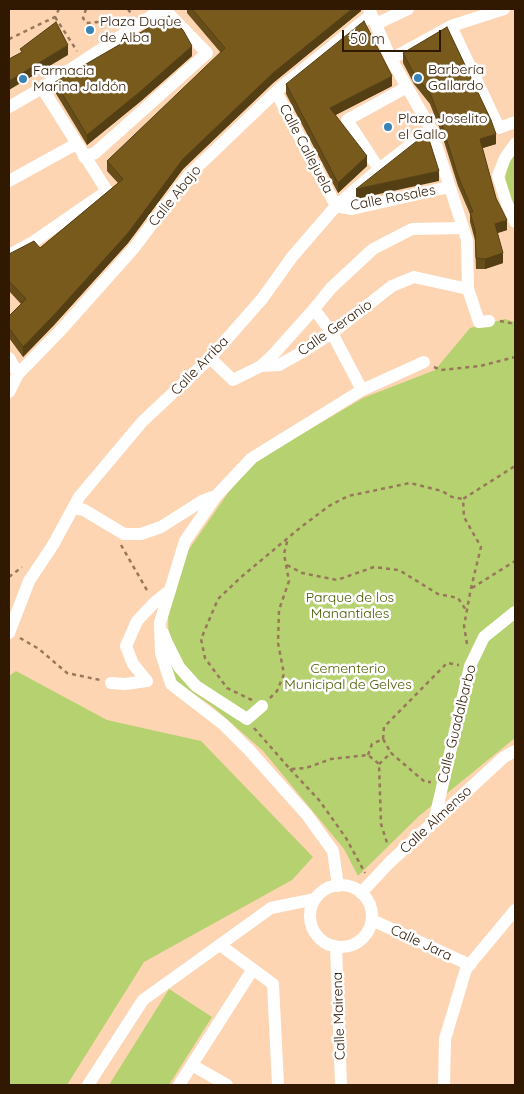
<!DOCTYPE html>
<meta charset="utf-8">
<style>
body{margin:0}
#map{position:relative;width:524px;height:1094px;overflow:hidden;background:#fed5b3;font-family:Quicksand,sans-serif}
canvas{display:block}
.frame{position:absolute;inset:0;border:10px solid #311801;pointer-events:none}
.scale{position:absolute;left:342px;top:30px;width:99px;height:22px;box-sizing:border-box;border:2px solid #311801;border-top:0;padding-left:6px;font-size:15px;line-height:18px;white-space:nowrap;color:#311801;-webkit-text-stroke:4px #fff;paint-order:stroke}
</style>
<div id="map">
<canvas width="524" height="1094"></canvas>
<div class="frame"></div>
<div class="scale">50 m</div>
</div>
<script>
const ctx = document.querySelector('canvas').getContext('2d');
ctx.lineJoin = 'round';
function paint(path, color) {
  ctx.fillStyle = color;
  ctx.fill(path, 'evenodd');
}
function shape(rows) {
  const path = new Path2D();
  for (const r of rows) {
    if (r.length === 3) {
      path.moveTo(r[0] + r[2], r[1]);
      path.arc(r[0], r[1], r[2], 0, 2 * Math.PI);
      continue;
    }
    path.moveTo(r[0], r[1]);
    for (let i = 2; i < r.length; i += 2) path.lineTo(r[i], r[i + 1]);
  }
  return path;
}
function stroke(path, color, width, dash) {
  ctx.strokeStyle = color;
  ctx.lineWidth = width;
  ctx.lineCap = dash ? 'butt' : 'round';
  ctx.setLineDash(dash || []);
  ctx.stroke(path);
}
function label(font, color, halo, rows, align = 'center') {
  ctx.font = font + ' Quicksand,sans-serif';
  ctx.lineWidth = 5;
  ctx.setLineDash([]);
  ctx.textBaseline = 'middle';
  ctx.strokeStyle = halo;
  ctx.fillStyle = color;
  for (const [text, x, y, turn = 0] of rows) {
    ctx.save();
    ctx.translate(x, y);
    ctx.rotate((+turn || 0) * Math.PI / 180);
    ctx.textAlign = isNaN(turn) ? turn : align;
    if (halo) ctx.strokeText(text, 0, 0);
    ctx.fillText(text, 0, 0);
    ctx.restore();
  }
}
const green = shape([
 [515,147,515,218,501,199,510,155],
 [505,319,515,322,515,738,419,816,358,876,344,849,263,751,213,707,177,682,169,662,168,609,185,555,228,493,254,462,363,398,435,370,470,328],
 [16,671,107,720,201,741,313,857,292,880,144,962,67,1085,9,1085,9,676],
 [169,989,212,1017,169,1085,109,1085]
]);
const path = shape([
 [86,9,83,18,86,23,99,22,105,33],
 [128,9,132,15],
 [55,17,77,51],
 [9,39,55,17,59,9],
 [500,321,515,324],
 [434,367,441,370,480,366,515,357],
 [121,545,148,592],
 [287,565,302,573,337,580,374,567,399,570,438,594,458,598,466,610],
 [9,577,22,567],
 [472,588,515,561],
 [20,638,39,649,67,673,100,680],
 [467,644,464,626,471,588,481,547,464,517,463,499,515,466],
 [270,698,277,691,284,674,278,643,279,610,289,581,284,554,288,538],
 [252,700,227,688,205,658,201,639,218,599,240,578,301,527,329,506,348,496,410,483,442,491,452,497,463,499],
 [254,728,290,769,306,768,331,759,368,755,379,764,381,824,388,846],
 [383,739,384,727,447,663,459,665],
 [368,755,372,744,383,739,391,753],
 [379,764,391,753,425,782,431,782],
 [290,769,319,800,346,838,365,873]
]);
const street = shape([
 [369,9,391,59,431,129,467,240,468,289,479,322,489,321],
 [376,24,408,9],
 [451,26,499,128,515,122],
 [391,59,451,26,504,9],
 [276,92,336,206,352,209,449,187],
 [9,107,42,88,162,9],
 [515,144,505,158,498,176,506,201,515,222],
 [84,157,95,153,207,53,164,9],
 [379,169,347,120,407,87],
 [9,181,76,144],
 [9,255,33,242,107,191,42,88],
 [314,309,332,333,362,390],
 [9,358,18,374,9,392],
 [210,358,233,380,261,366,279,365,304,351,332,333,392,286,414,277,468,289],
 [261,366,272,356,314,309,331,288,373,249,412,229,462,228],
 [18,374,60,331,134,248,189,175,279,89,371,15],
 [74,508,84,510,124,534,141,534,161,527,202,501,216,496],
 [9,633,29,581,53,545,79,497,142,422,210,358,262,299,292,257,336,206,379,169,431,129],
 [163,633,167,643,179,667,196,686,247,719,262,706],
 [147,681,133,664,126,646,137,621,154,603,169,591],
 [111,683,125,684,147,681],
 [434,822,470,666,484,637,515,612],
 [341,916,31],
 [338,886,333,851,307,815,249,750,223,724,171,684,161,653,160,623,185,541,216,496,252,458,362,390,424,362],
 [361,893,390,862,504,757,515,751],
 [372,920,470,965],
 [220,945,273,984,278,1085],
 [336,947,341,1085],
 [192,1065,227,1085],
 [88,1085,143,1000,271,908,315,899],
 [179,1085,253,969],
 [444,1085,445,1039,466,969,515,910]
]);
const wall = shape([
 [187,9,361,9,361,11,273,83,183,169,128,243,54,325,23,357,9,338,9,316,21,304,9,291,9,254,40,248,118,183,107,171,107,161,221,53,187,13],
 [403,53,496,144,482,148,496,198,507,230,497,233,503,263,485,269,476,269,475,240,470,222,470,214,458,186,441,132,430,104,414,84,403,63],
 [192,56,141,101,87,145,55,92,55,82],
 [286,84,392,86,335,115,367,166,338,193,286,94]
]);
const shadedWall = shape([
 [352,9,361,9,361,11,273,83,183,169,128,243,54,325,23,357,23,347,183,159,273,73],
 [68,45,68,55,9,90,9,81],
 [192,46,192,56,141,101,87,145,87,135],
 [392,76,392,86,330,118,330,108],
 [496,134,496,144,480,149,480,139],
 [367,156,367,166,338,193,338,183],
 [439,171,439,181,356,199,356,189],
 [507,220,507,230,495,234,495,224],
 [503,253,503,263,485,269,485,259]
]);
const building = shape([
 [192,9,352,9,273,73,183,159,128,233,54,315,23,347,9,328,9,316,26,299,9,281,9,254,34,241,40,248,123,179,107,161,225,48,192,9],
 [169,16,183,30,192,46,141,91,87,135,55,82,169,16],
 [364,21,392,76,330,108,367,156,338,183,286,84,364,21],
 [56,22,68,45,9,81,9,59,22,52,20,49,56,22],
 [447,27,491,120,496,134,480,139,496,198,507,220,495,224,503,253,485,259,476,258,475,230,470,212,473,212,458,176,441,122,430,93,414,74,403,53,447,27],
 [427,133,439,171,356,189,427,133]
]);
const markers = [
 [90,30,5,"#3783b6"],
 [418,78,5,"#3783b6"],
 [23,79,5,"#3783b6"],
 [388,127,5,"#3783b6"]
];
const poiNames = [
 ["Plaza Duque",100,22],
 ["de Alba",100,38],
 ["Barbería",428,70],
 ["Gallardo",428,86],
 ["Farmacia",33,71],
 ["Marina Jaldón",33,87],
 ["Plaza Joselito",398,119],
 ["el Gallo",398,135]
];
const streetNames = [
 ["Calle Callejuela",306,149,62],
 ["Calle Abajo",175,196,-51],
 ["Calle Rosales",393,198,-11],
 ["Calle Geranio",335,328,-35],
 ["Calle Arriba",200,366,-46],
 ["Calle Guadalbarbo",457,724,-76],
 ["Calle Almenso",436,820,-43],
 ["Calle Jara",421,943,25],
 ["Calle Mairena",339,1016,-92]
];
const parkNames = [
 ["Parque de los",350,598],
 ["Manantiales",350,614],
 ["Cementerio",348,669],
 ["Municipal de Gelves",348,685]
];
paint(green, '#b6d16f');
stroke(path, '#98775a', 2.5, [4, 4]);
stroke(street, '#fff', 12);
paint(wall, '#674d19');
paint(shadedWall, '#543f14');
paint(building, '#785a1d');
stroke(building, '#543f14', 1);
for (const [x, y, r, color] of markers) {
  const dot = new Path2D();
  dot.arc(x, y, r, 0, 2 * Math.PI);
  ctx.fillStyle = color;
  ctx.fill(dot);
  stroke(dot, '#fff', 2);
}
label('14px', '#311801', '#fff', poiNames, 'left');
label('14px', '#311801', '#fff', streetNames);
label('14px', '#4a5b01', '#fff', parkNames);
</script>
